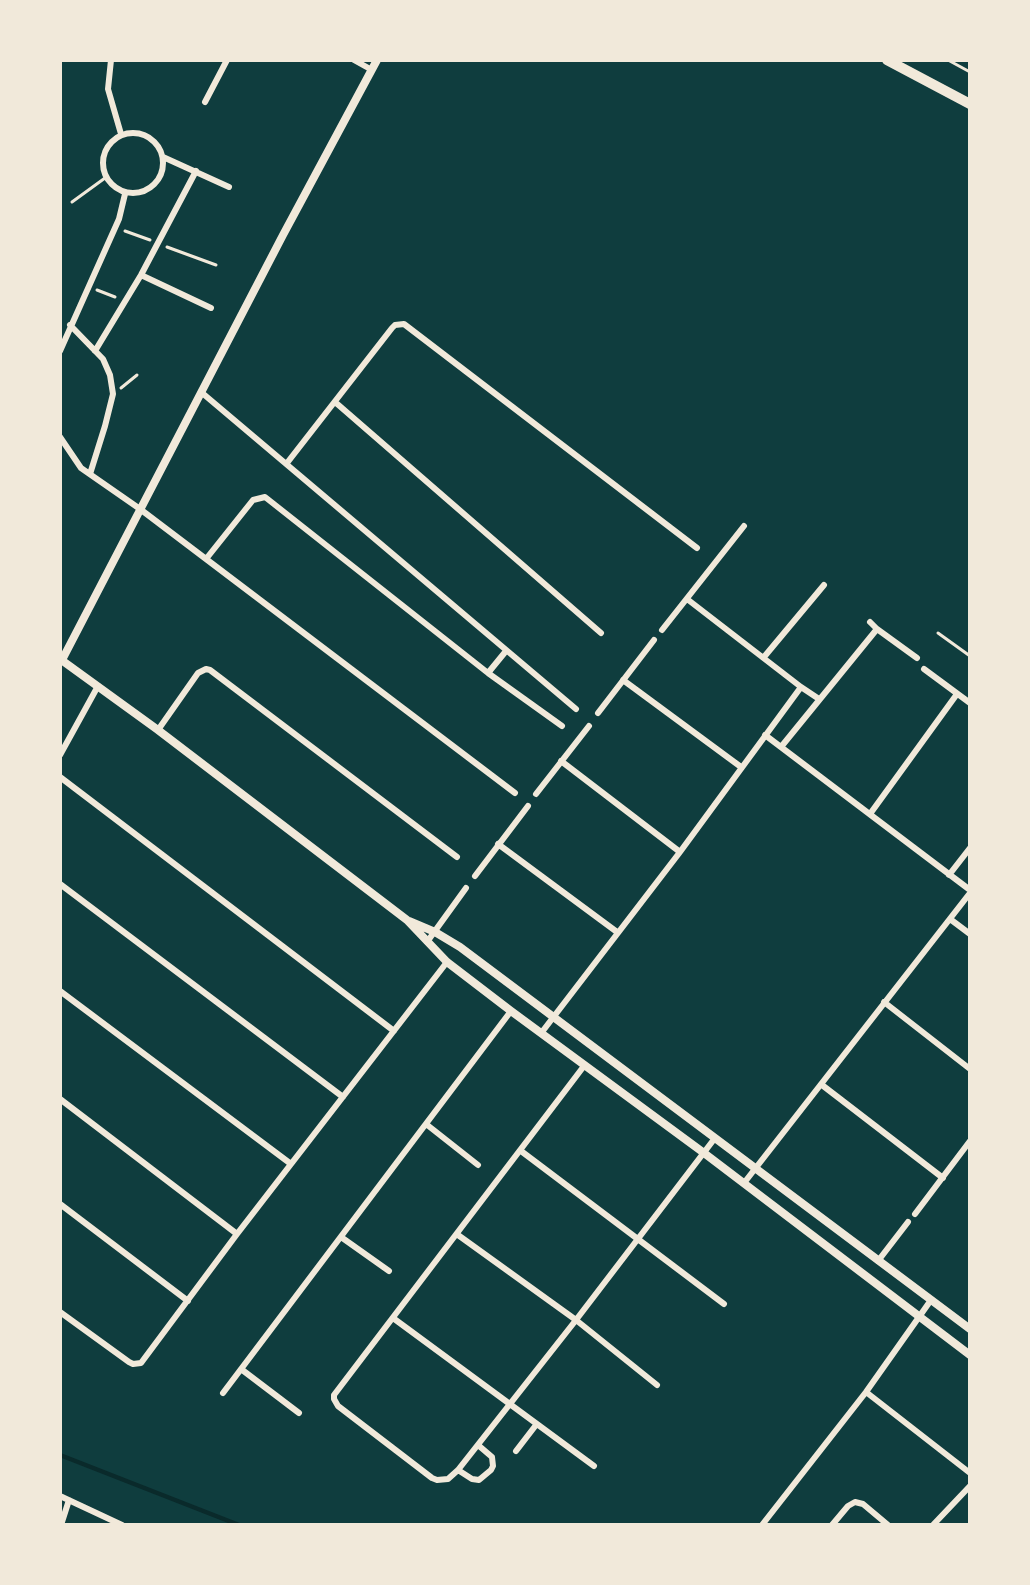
<!DOCTYPE html>
<style>
body{margin:0}
#map{position:relative;width:1030px;height:1585px;overflow:hidden;background:#0f3d3e;font-family:"Work Sans",sans-serif}
canvas{display:block}
.frame{position:absolute;inset:0;border:62px solid #f1e9da;pointer-events:none}
</style>
<div id="map">
<canvas width="1030" height="1585"></canvas>
<div class="frame"></div>
</div>
<script>
const ctx = document.querySelector('canvas').getContext('2d');
ctx.lineJoin = 'round';
function shape(rows) {
  const path = new Path2D();
  for (const r of rows) {
    if (r.length === 3) {
      path.moveTo(r[0] + r[2], r[1]);
      path.arc(r[0], r[1], r[2], 0, 2 * Math.PI);
      continue;
    }
    path.moveTo(r[0], r[1]);
    for (let i = 2; i < r.length; i += 2) path.lineTo(r[i], r[i + 1]);
  }
  return path;
}
function stroke(path, color, width, dash) {
  ctx.strokeStyle = color;
  ctx.lineWidth = width;
  ctx.lineCap = dash ? 'butt' : 'round';
  ctx.setLineDash(dash || []);
  ctx.stroke(path);
}
const stream = shape([
 [60,1455,239,1525]
]);
const path = shape([
 [72,202,105,178],
 [125,231,150,240],
 [167,247,216,265],
 [97,290,115,297],
 [121,388,137,375]
]);
const service = shape([
 [948,60,970,72],
 [938,633,970,656]
]);
const minor = shape([
 [111,60,108,89,121,134],
 [354,60,372,70],
 [205,102,227,60],
 [133,163,30],
 [163,157,229,187],
 [141,275,211,308],
 [70,325,103,359,110,375,113,394,105,426,90,474],
 [60,351,119,219,125,194],
 [95,351,141,275,196,171],
 [201,392,576,709],
 [335,402,601,633],
 [60,437,81,468,140,509,515,793],
 [287,463,392,328,395,325,404,324,697,548],
 [206,559,253,500,265,497,488,673,562,726],
 [687,599,801,687,819,699],
 [870,622,877,629,917,658],
 [662,630,744,526],
 [764,657,824,585],
 [924,669,970,703],
 [488,673,506,651],
 [623,680,741,767],
 [598,713,654,640],
 [158,730,198,673,206,669,210,670,457,857],
 [765,735,970,890],
 [781,747,877,629],
 [60,755,98,686],
 [561,761,680,852],
 [60,777,394,1031],
 [536,794,589,726],
 [870,814,957,694],
 [498,844,617,932],
 [949,875,970,848],
 [475,876,528,806],
 [60,884,343,1097],
 [950,919,970,934],
 [427,942,466,888],
 [60,991,291,1164],
 [884,1002,970,1069],
 [542,1032,680,852,801,687],
 [584,1066,334,1395,334,1399,338,1406,432,1478,437,1480,448,1479,458,1470,576,1320,715,1138],
 [822,1085,943,1178],
 [60,1099,237,1234],
 [426,1124,478,1165],
 [521,1151,724,1304],
 [744,1183,970,893],
 [60,1204,188,1301],
 [915,1214,970,1141],
 [458,1235,576,1320,657,1385],
 [341,1237,389,1271],
 [878,1261,908,1222],
 [60,1312,129,1362,133,1364,141,1363,237,1234,447,962],
 [393,1318,594,1466],
 [241,1369,299,1413],
 [866,1392,970,1473],
 [223,1393,511,1011],
 [516,1451,536,1425],
 [458,1470,472,1479,479,1480,491,1470,493,1466,492,1457,478,1445],
 [60,1496,122,1525],
 [61,1525,69,1500],
 [762,1525,866,1392,931,1300],
 [832,1525,848,1506,855,1502,863,1504,888,1525],
 [933,1525,970,1486]
]);
const tertiary = shape([
 [60,659,158,730,407,920,447,962,511,1011,704,1153,970,1355],
 [62,660,283,235,377,60],
 [409,921,435,932,460,947,970,1329]
]);
const trunk = shape([
 [887,60,970,104]
]);
stroke(stream, '#0a2a2b', 4.5);
stroke(path, '#f1e9da', 3);
stroke(service, '#f1e9da', 3);
stroke(minor, '#f1e9da', 6);
stroke(tertiary, '#f1e9da', 8);
stroke(trunk, '#f1e9da', 10);
</script>
